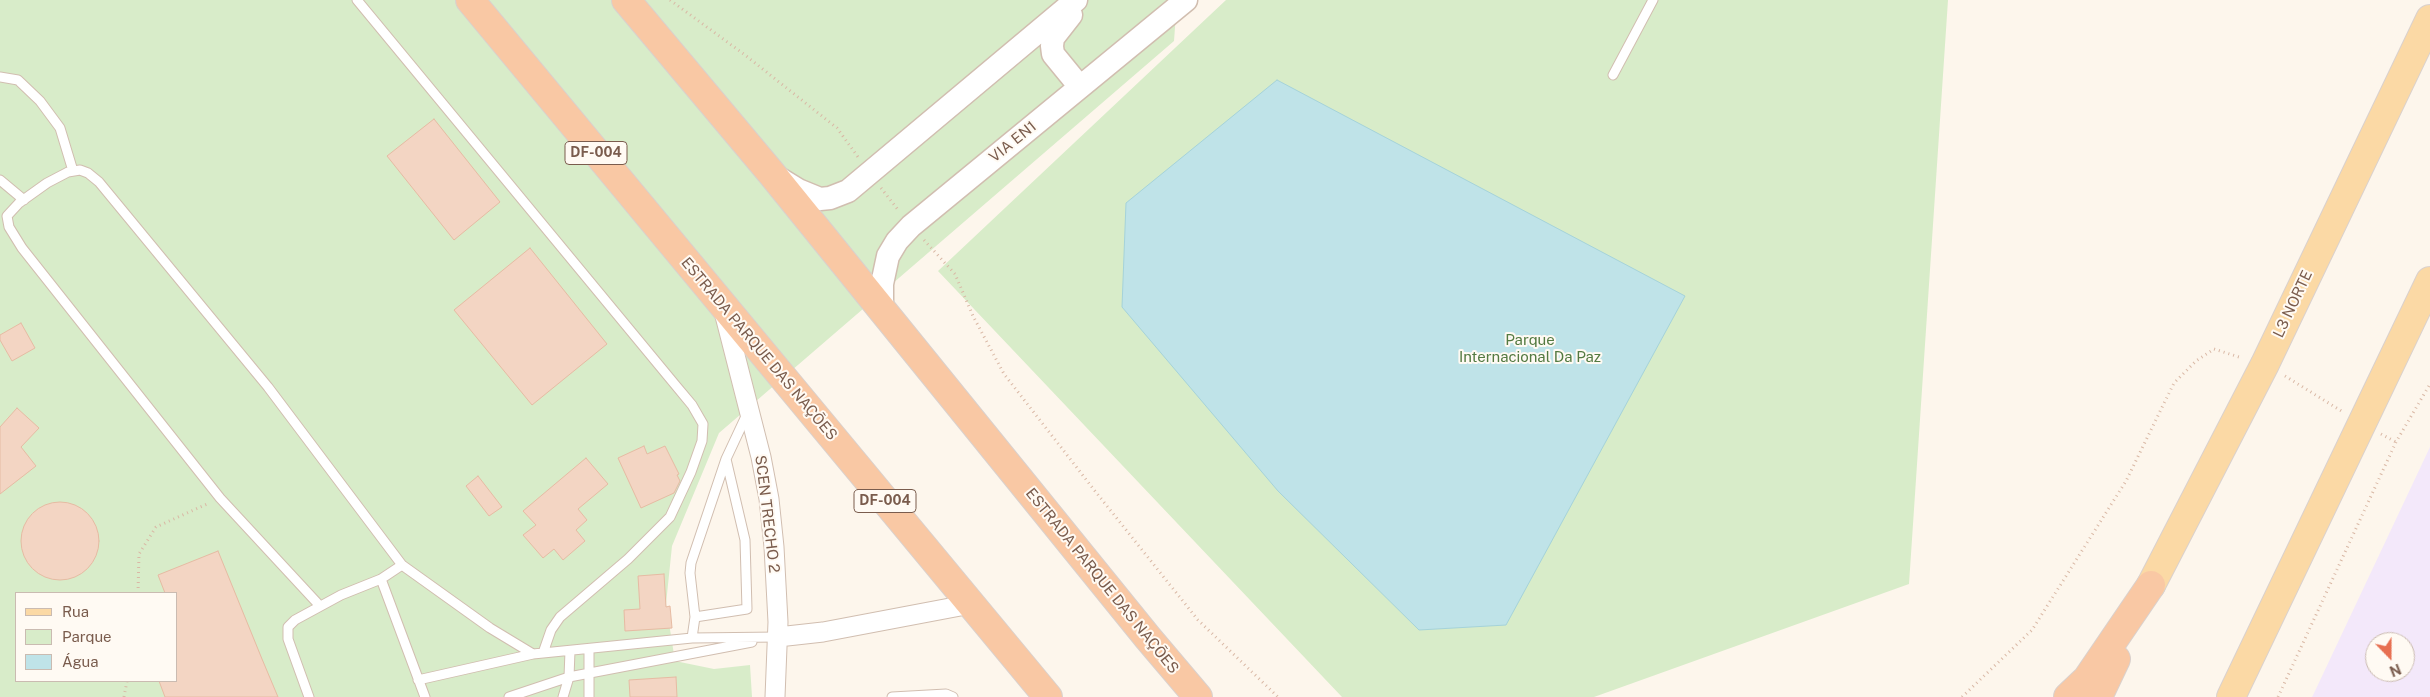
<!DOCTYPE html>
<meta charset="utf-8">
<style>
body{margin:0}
#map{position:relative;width:2430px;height:697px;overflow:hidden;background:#fdf6ec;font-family:"Public Sans",sans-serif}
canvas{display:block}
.legend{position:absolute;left:15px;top:592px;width:162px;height:90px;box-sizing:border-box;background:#fffaf3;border:1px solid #cabbb1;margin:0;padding:6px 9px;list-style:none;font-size:15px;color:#7a5c4d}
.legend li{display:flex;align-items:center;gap:10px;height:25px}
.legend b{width:25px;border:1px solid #cabbb1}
.north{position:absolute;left:2365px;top:632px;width:50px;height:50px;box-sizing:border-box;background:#fffaf3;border:1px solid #cabbb1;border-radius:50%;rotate:158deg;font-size:14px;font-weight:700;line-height:20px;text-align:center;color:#7a5c4d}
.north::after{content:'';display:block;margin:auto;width:18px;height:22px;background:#e76f51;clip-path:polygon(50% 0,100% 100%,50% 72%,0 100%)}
</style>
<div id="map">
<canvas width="2430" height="697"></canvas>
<ul class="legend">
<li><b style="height:6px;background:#fbd9a5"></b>Rua</li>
<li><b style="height:14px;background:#d8ecc9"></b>Parque</li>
<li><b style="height:14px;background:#bfe3e8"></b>Água</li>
</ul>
<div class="north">N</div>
</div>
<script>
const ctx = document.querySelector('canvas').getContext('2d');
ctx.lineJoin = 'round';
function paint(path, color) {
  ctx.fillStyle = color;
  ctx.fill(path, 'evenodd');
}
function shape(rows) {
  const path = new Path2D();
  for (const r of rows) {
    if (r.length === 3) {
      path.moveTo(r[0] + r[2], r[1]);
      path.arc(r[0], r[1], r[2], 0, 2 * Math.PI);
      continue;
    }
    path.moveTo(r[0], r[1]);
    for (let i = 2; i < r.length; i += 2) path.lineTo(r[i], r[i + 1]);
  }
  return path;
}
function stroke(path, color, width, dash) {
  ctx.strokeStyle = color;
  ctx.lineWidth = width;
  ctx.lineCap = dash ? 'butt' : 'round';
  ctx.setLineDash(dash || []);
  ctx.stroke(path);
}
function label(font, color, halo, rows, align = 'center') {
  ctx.font = font + ' "Public Sans",sans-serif';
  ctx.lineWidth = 4;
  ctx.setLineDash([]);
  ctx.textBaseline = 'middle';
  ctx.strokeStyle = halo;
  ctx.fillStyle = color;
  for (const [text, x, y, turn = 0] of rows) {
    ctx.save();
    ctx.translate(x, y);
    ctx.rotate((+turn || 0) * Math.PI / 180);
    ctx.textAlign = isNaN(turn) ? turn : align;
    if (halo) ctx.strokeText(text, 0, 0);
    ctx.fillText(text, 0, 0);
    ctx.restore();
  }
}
const education = shape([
 [2430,447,2430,697,2312,697,2315,691],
 [2375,642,2405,642,2405,672,2375,672]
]);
const green = shape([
 [0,0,1177,0,1174,41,719,433,672,546,666,604,675,661,714,669,750,665,752,697,0,697],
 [16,593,176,593,176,681,16,681],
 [1226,0,1948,0,1909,584,1594,697,1342,697,938,271]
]);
const water = shape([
 [1277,80,1685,296,1506,625,1419,630,1278,491,1122,307,1126,203,1277,80]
]);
const building = shape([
 [434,119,500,202,454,240,387,156,434,119],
 [530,248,607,344,532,405,454,310,530,248],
 [21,323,35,348,12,361,0,340,0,335,21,323],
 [17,408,39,428,21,447,36,466,0,494,0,427,17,408],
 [644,446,647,454,665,446,679,474,677,475,680,481,674,493,641,508,618,458,644,446],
 [586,458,608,484,578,509,587,520,576,530,585,541,563,560,554,549,543,558,523,535,536,525,523,511,586,458],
 [478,476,502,507,489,516,466,486,478,476],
 [60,541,39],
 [218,551,262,659,278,697,165,697,159,681,176,681,176,593,165,593,158,575,218,551],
 [664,574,666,607,670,606,672,628,625,631,624,610,640,609,638,576,664,574],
 [676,677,677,697,630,697,629,680,676,677]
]);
const path = shape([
 [670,0,745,55,837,128,858,157],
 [881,188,899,211],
 [924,240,955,274,973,316,1004,374,1095,491,1198,620,1278,697],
 [2285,376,2343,412],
 [2381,434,2396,442],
 [138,593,139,554,156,527,207,504],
 [124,697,127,681],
 [1962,697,2032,630,2126,481,2174,383,2196,361,2214,349,2242,358],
 [2278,697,2396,442,2430,384]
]);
const service = shape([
 [357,0,677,387,692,405,703,424,702,441,691,472,670,517,628,559,560,617,551,630,543,653],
 [1613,75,1653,0],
 [0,77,18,80,40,101,60,128,73,171],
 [0,180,24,200],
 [381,579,425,697],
 [320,606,220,498,22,248,9,227,7,216,19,203,47,183,68,172,80,170,88,173,99,182,268,387,402,565,490,628,533,654],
 [695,617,747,609,745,540,726,459],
 [692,638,695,617,690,573,691,563,726,459,748,412],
 [418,680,533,654,692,638,778,637],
 [309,697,288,639,288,627,295,620,341,595,381,579,402,565],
 [509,697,569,677,752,642],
 [563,697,569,677,570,651],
 [589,697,589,649],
 [892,697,946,694,953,697]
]);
const minor = shape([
 [724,312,761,457,769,499,774,547,778,622,775,697],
 [778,637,823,632,971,604]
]);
const tertiary = shape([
 [1071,15,1053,38,1052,46,1053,54,1080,87],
 [780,179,798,190,820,199,830,198,848,191,1076,0],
 [882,309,882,284,888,256,897,241,911,226,1186,0]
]);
const primary = shape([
 [2151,585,2265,364,2430,19],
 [2231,697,2430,281]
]);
const trunk = shape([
 [470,0,1048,697],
 [626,0,772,174,1148,638,1198,697],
 [2068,697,2087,679,2151,585],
 [2098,697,2116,659]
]);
const shields = [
 [596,153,62],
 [885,501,62]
];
const shieldNames = [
 ["DF-004",596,153],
 ["DF-004",885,501]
];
const streetNames = [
 ["VIA EN1",1013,142,-39],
 ["L3 NORTE",2293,304,-65],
 ["ESTRADA PARQUE DAS NAÇÕES",759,349,50],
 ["SCEN TRECHO 2",767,514,83],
 ["ESTRADA PARQUE DAS NAÇÕES",1102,581,51]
];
const parkNames = [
 ["Parque",1530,340],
 ["Internacional Da Paz",1530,357]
];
paint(education, '#f3e8fa');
paint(green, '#d8ecc9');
paint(water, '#bfe3e8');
stroke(water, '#a5d3da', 1);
paint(building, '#f3d5c3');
stroke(building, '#e6bba3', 1);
stroke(service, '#d1beb0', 11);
stroke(minor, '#d1beb0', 21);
stroke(tertiary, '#d1beb0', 25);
stroke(primary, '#dad1cd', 30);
stroke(trunk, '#dad1cd', 30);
stroke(path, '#d9b8a5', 3, [1, 4]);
stroke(service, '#fff', 9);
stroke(minor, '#fff', 19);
stroke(tertiary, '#fff', 22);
stroke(primary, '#fbd9a5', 28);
stroke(trunk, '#f9c8a4', 28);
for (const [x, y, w] of shields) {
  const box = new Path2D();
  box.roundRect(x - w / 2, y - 11.5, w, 23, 4);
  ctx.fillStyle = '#fffaf3';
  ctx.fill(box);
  stroke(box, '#7a5c4d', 1);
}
label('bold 14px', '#7a5c4d', null, shieldNames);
label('15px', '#7a5c4d', '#fffaf3', streetNames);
label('15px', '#537a41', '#fffaf3', parkNames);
</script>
